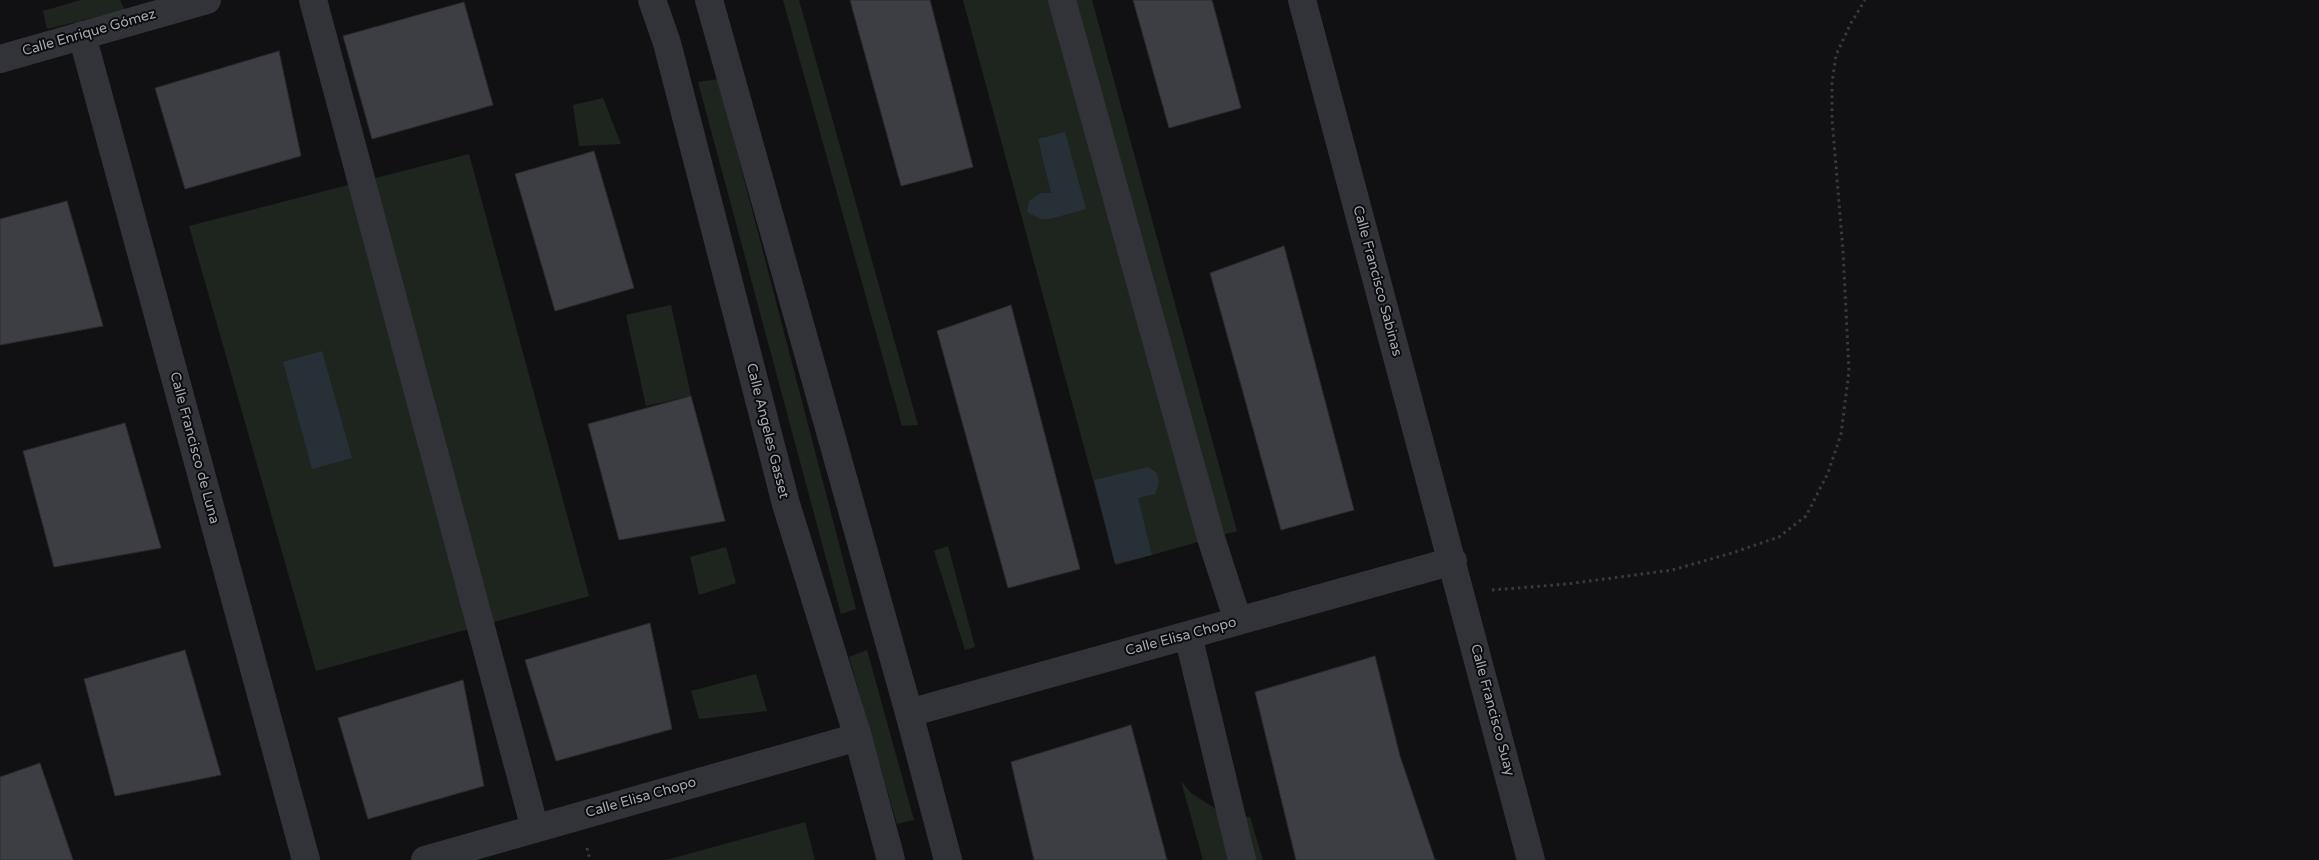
<!DOCTYPE html>
<meta charset="utf-8">
<style>
body{margin:0}
canvas{display:block;background:#111113}
</style>
<canvas width="2319" height="860"></canvas>
<script>
const ctx = document.querySelector('canvas').getContext('2d');
ctx.lineJoin = 'round';
function paint(path, color) {
  ctx.fillStyle = color;
  ctx.fill(path, 'evenodd');
}
function shape(rows) {
  const path = new Path2D();
  for (const r of rows) {
    path.moveTo(r[0], r[1]);
    for (let i = 2; i < r.length; i += 2) path.lineTo(r[i], r[i + 1]);
  }
  return path;
}
function stroke(path, color, width, dash) {
  ctx.strokeStyle = color;
  ctx.lineWidth = width;
  ctx.lineCap = dash ? 'butt' : 'round';
  ctx.setLineDash(dash || []);
  ctx.stroke(path);
}
function label(font, color, halo, rows, align = 'center') {
  ctx.font = font + ' "Varela Round",sans-serif';
  ctx.lineWidth = 4;
  ctx.setLineDash([]);
  ctx.textBaseline = 'middle';
  ctx.strokeStyle = halo;
  ctx.fillStyle = color;
  for (const [text, x, y, turn = 0] of rows) {
    ctx.save();
    ctx.translate(x, y);
    ctx.rotate((+turn || 0) * Math.PI / 180);
    ctx.textAlign = isNaN(turn) ? turn : align;
    if (halo) ctx.strokeText(text, 0, 0);
    ctx.fillText(text, 0, 0);
    ctx.restore();
  }
}
const green = shape([
 [81,0,120,0,125,10,47,29,43,11],
 [783,0,799,0,918,425,902,426],
 [963,0,1092,0,1237,531,1116,565],
 [718,79,856,609,841,614,698,82],
 [603,98,621,144,579,146,573,105],
 [469,154,589,596,316,671,189,226],
 [671,305,691,396,646,406,626,315],
 [948,546,975,647,965,650,934,551],
 [726,547,736,583,699,595,690,557],
 [867,650,914,820,897,824,849,657],
 [756,674,767,711,699,719,691,691],
 [1181,781,1191,793,1225,815,1250,817,1263,860,1203,860],
 [805,822,815,860,666,860]
]);
const water = shape([
 [1065,132,1086,209,1050,219,1040,219,1027,212,1029,201,1041,193,1051,193,1038,139],
 [322,351,352,458,312,469,283,362],
 [1148,467,1157,473,1159,483,1155,494,1138,498,1152,555,1115,564,1094,480]
]);
const building = shape([
 [850,0,930,0,973,167,901,186,850,0],
 [1133,0,1212,0,1241,108,1169,128,1133,0],
 [464,2,493,105,372,139,343,36,464,2],
 [279,51,301,156,185,189,155,88,279,51],
 [594,151,634,288,555,311,515,174,594,151],
 [67,201,103,326,0,345,0,219,67,201],
 [1284,246,1354,510,1281,530,1210,273,1284,246],
 [1011,305,1080,569,1008,588,937,331,1011,305],
 [691,396,725,521,619,540,588,424,691,396],
 [125,423,161,548,54,567,23,451,125,423],
 [650,623,672,729,556,761,525,660,650,623],
 [185,650,221,775,115,796,84,679,185,650],
 [1375,656,1400,756,1435,860,1296,860,1255,692,1375,656],
 [463,680,484,786,368,819,338,718,463,680],
 [1131,725,1167,860,1034,860,1011,762,1131,725],
 [40,763,73,860,0,860,0,777,40,763]
]);
const path = shape([
 [1492,590,1567,584,1672,570,1732,553,1779,537,1806,516,1828,473,1841,434,1849,371,1843,251,1832,118,1832,83,1836,55,1851,23,1865,0],
 [587,848,590,860]
]);
const minor = shape([
 [313,0,535,829],
 [652,0,667,43,786,504,858,737,891,860],
 [709,0,909,713,948,860],
 [1062,0,1211,538,1238,621],
 [1302,0,1531,860],
 [82,35,306,860],
 [0,59,207,0],
 [1188,635,1242,860],
 [909,713,1453,561],
 [425,860,858,737]
]);
const streetNames = [
 ["Calle Enrique Gómez",89,33,-16],
 ["Calle Francisco Sabinas",1377,281,75],
 ["Calle Angeles Gasset",767,431,76],
 ["Calle Francisco de Luna",194,448,75],
 ["Calle Elisa Chopo",1181,637,-15],
 ["Calle Francisco Suay",1492,710,75],
 ["Calle Elisa Chopo",641,798,-16]
];
paint(green, '#1d251e');
paint(water, '#273037');
paint(building, '#3d3e43');
stroke(building, '#2b2b2f', 1);
stroke(path, '#383a3f', 3, [2.5, 4]);
stroke(minor, '#323338', 28);
label('14px', '#a1a7b4', '#0c0c0d', streetNames);
</script>
